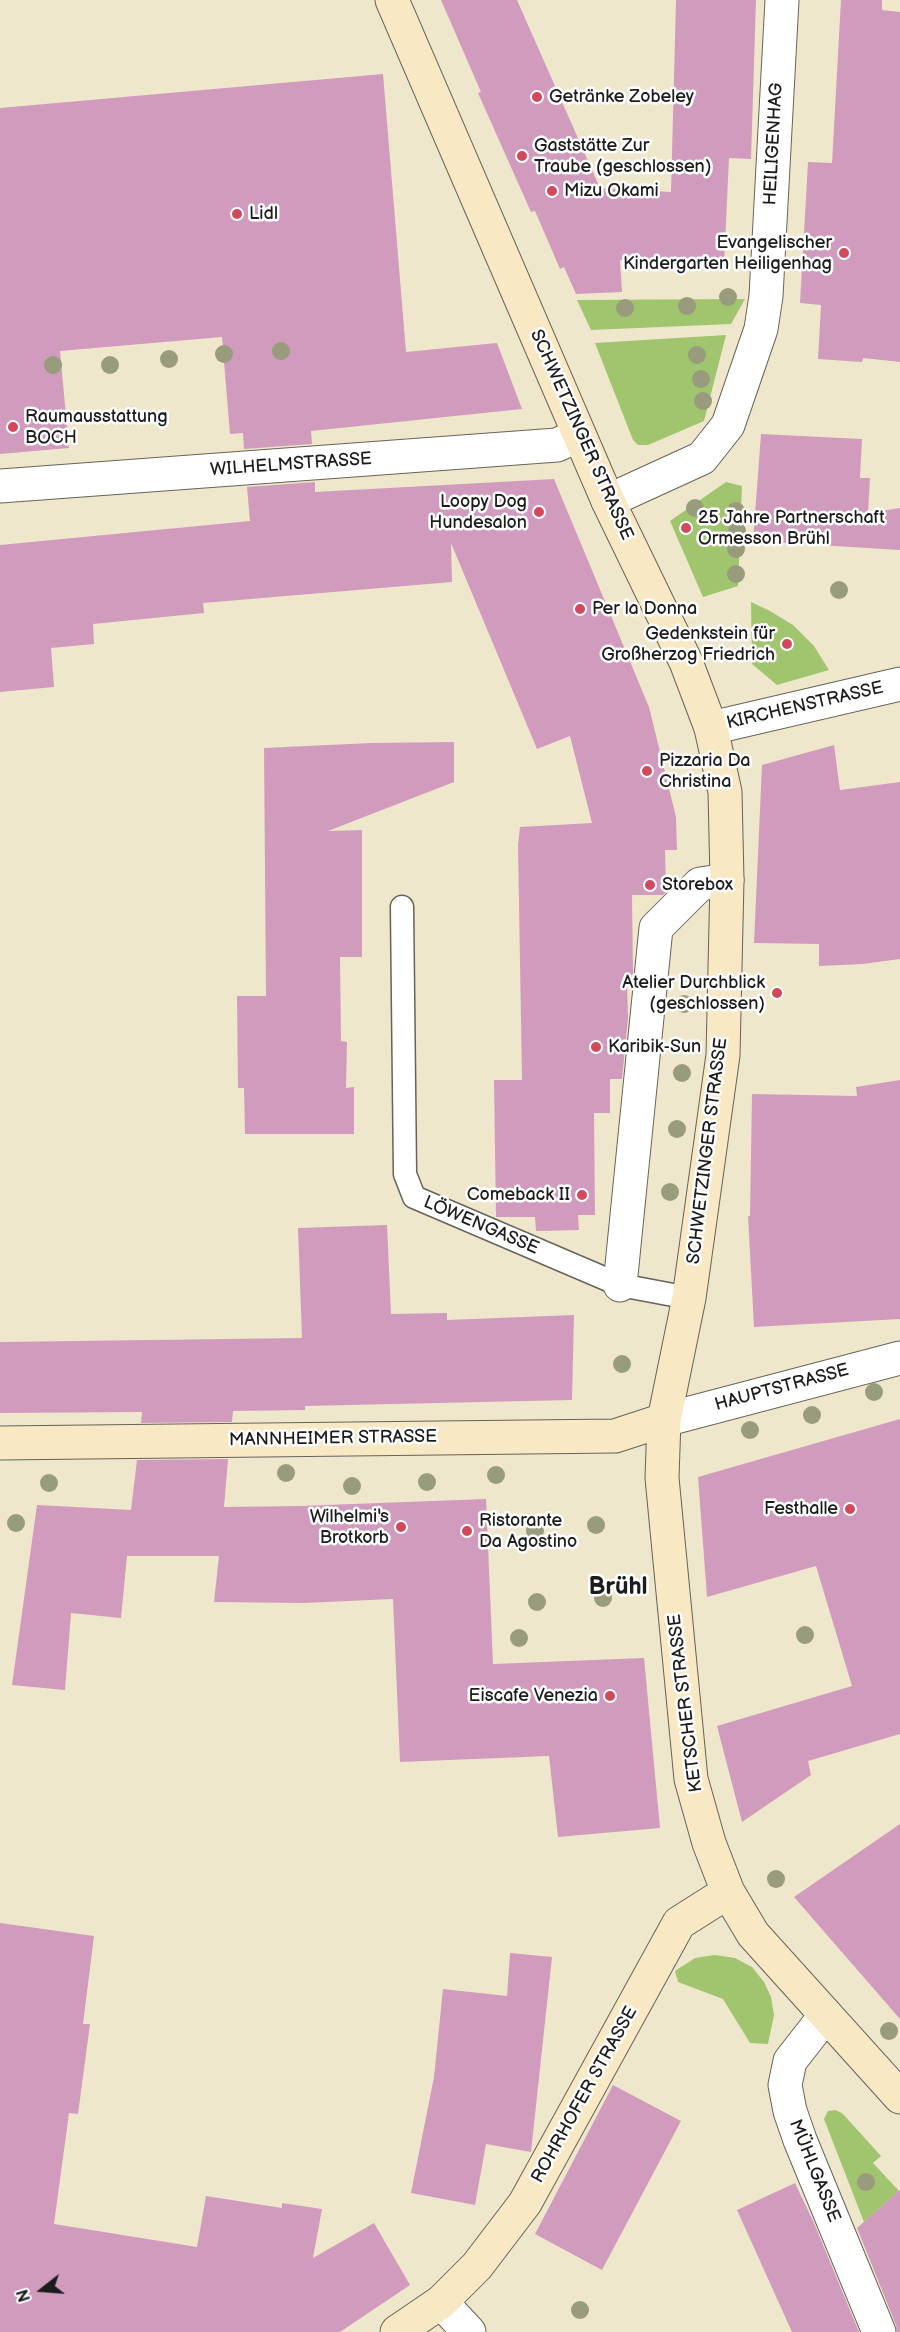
<!DOCTYPE html>
<meta charset="utf-8">
<style>
body{margin:0}
#map{position:relative;width:900px;height:2332px;overflow:hidden;background:#efe7cc;font-family:"Balsamiq Sans",sans-serif}
canvas{display:block}
.north{position:absolute;left:12px;top:2260px;width:60px;height:60px;-webkit-text-stroke:4px #fff;paint-order:stroke;rotate:253deg;font-size:16px;font-weight:700;line-height:24px;text-align:center;color:#1c1c1c}
.north::after{content:'';display:block;margin:auto;width:21px;height:27px;background:#1c1c1c;clip-path:polygon(50% 0,100% 100%,50% 72%,0 100%)}
</style>
<div id="map">
<canvas width="900" height="2332"></canvas>
<div class="north">N</div>
</div>
<script>
const ctx = document.querySelector('canvas').getContext('2d');
ctx.lineJoin = 'round';
function paint(path, color) {
  ctx.fillStyle = color;
  ctx.fill(path, 'evenodd');
}
function shape(rows) {
  const path = new Path2D();
  for (const r of rows) {
    path.moveTo(r[0], r[1]);
    for (let i = 2; i < r.length; i += 2) path.lineTo(r[i], r[i + 1]);
  }
  return path;
}
function stroke(path, color, width, dash) {
  ctx.strokeStyle = color;
  ctx.lineWidth = width;
  ctx.lineCap = dash ? 'butt' : 'round';
  ctx.setLineDash(dash || []);
  ctx.stroke(path);
}
function label(font, color, halo, rows, align = 'center') {
  ctx.font = font + ' "Balsamiq Sans",sans-serif';
  ctx.lineWidth = 5;
  ctx.setLineDash([]);
  ctx.textBaseline = 'middle';
  ctx.strokeStyle = halo;
  ctx.fillStyle = color;
  for (const [text, x, y, turn = 0] of rows) {
    ctx.save();
    ctx.translate(x, y);
    ctx.rotate((+turn || 0) * Math.PI / 180);
    ctx.textAlign = isNaN(turn) ? turn : align;
    if (halo) ctx.strokeText(text, 0, 0);
    ctx.fillText(text, 0, 0);
    ctx.restore();
  }
}
const green = shape([
 [745,299,731,324,591,330,577,300],
 [726,335,704,421,648,445,638,445,633,440,595,343],
 [726,482,742,486,738,586,703,597,670,521],
 [751,602,770,611,793,625,814,646,829,670,777,685,752,664],
 [715,1955,735,1958,752,1967,764,1982,771,1997,774,2015,768,2044,750,2043,723,1999,678,1982,675,1971,695,1958],
 [836,2110,843,2114,881,2156,873,2163,899,2191,864,2222,824,2119,828,2111]
]);
const building = shape([
 [441,0,517,0,600,188,671,192,676,0,756,0,751,159,729,158,724,265,620,260,622,292,576,294,564,267,560,269,535,211,531,212,478,93,481,92],
 [841,0,882,0,882,10,900,12,900,362,863,358,862,362,818,359,821,305,800,303,808,162,832,163],
 [383,74,406,352,497,343,522,409,311,431,312,444,244,449,243,433,230,434,222,337,60,351,69,448,0,454,0,108],
 [761,434,862,439,860,478,870,478,868,513,900,508,900,550,753,541],
 [554,479,649,707,676,817,677,850,665,850,666,892,663,895,632,895,633,974,632,980,627,980,628,1019,622,1079,610,1079,610,1113,594,1113,595,1215,578,1215,579,1230,536,1231,535,1217,496,1217,494,1080,522,1080,518,845,520,827,592,823,570,736,537,749,451,543,452,582,203,603,204,613,93,624,94,644,51,648,54,687,0,692,0,545,250,521,247,487,315,482,315,492],
 [454,742,454,782,328,831,362,830,362,957,340,957,341,1041,347,1042,346,1088,354,1087,354,1134,245,1134,244,1088,238,1088,237,996,266,996,264,748,371,743],
 [834,745,840,790,900,782,900,959,863,964,819,966,819,944,754,943,762,765],
 [900,1080,900,1319,754,1327,748,1216,750,1216,752,1094,857,1096,856,1087],
 [387,1225,391,1314,447,1313,447,1320,574,1315,572,1400,305,1406,305,1410,233,1411,232,1422,141,1423,142,1412,0,1413,0,1342,302,1338,298,1228],
 [900,1419,900,1734,808,1761,811,1775,742,1822,717,1726,852,1686,816,1566,707,1597,698,1477],
 [228,1459,224,1507,300,1506,486,1499,493,1664,644,1658,660,1828,558,1837,549,1756,400,1762,393,1599,303,1603,214,1602,219,1556,127,1556,121,1618,71,1613,65,1690,12,1685,37,1505,131,1510,137,1460],
 [900,1824,900,2019,794,1897],
 [0,1923,94,1936,83,2024,90,2024,78,2114,69,2113,54,2224,197,2247,206,2196,282,2208,282,2203,322,2209,313,2258,374,2223,410,2285,340,2332,0,2332],
 [510,1953,552,1957,531,2152,486,2144,475,2205,411,2193,434,2077,443,1989,507,1996],
 [613,2085,681,2121,602,2270,535,2234],
 [795,2183,814,2223,859,2332,792,2332,737,2210],
 [900,2190,900,2332,897,2332,896,2325,857,2228]
]);
const service = shape([
 [402,907,405,1174,414,1197,620,1285,689,1298]
]);
const minor = shape([
 [0,486,557,445,579,435],
 [608,501,702,458,728,425,761,329,766,296,782,0],
 [711,728,900,684],
 [620,1285,656,928,700,884,727,880],
 [664,1420,900,1358],
 [826,2015,790,2061,785,2085,790,2111,800,2140,879,2332],
 [441,2302,469,2332]
]);
const secondary = shape([
 [392,0,608,501,686,662,711,728,725,792,727,880,723,1055,689,1298,664,1420,662,1478,691,1779,709,1843,728,1892,753,1934,900,2097],
 [0,1443,615,1436,664,1420],
 [397,2332,441,2302,477,2266,525,2203,679,1923,728,1892]
]);
const trees = [
 [728,297],
 [687,306],
 [625,308],
 [281,351],
 [224,354],
 [697,355],
 [169,359],
 [53,365],
 [110,365],
 [701,379],
 [703,401],
 [695,508],
 [736,511],
 [737,531],
 [736,549],
 [736,574],
 [839,590],
 [684,1004],
 [682,1073],
 [677,1129],
 [670,1192],
 [622,1364],
 [874,1392],
 [812,1415],
 [750,1430],
 [286,1473],
 [496,1475],
 [427,1482],
 [49,1483],
 [352,1486],
 [16,1523],
 [596,1525],
 [535,1531],
 [603,1598],
 [537,1602],
 [805,1635],
 [519,1638],
 [776,1879],
 [889,2031],
 [866,2182],
 [580,2310]
];
const markers = [
 [537,97,6,"#d1495b"],
 [522,156,6,"#d1495b"],
 [552,191,6,"#d1495b"],
 [237,214,6,"#d1495b"],
 [844,253,6,"#d1495b"],
 [13,427,6,"#d1495b"],
 [539,512,6,"#d1495b"],
 [686,528,6,"#d1495b"],
 [580,609,6,"#d1495b"],
 [787,644,6,"#d1495b"],
 [647,771,6,"#d1495b"],
 [650,885,6,"#d1495b"],
 [777,993,6,"#d1495b"],
 [596,1047,6,"#d1495b"],
 [582,1195,6,"#d1495b"],
 [850,1509,6,"#d1495b"],
 [401,1527,6,"#d1495b"],
 [467,1531,6,"#d1495b"],
 [610,1696,6,"#d1495b"]
];
const poiNames = [
 ["Getränke Zobeley",549,97],
 ["Gaststätte Zur",534,146],
 ["Traube (geschlossen)",534,167],
 ["Mizu Okami",564,191],
 ["Lidl",249,214],
 ["Evangelischer",832,243,"right"],
 ["Kindergarten Heiligenhag",832,264,"right"],
 ["Raumausstattung",25,417],
 ["BOCH",25,438],
 ["Loopy Dog",527,502,"right"],
 ["Hundesalon",527,523,"right"],
 ["25 Jahre Partnerschaft",698,518],
 ["Ormesson Brühl",698,539],
 ["Per la Donna",592,609],
 ["Gedenkstein für",775,634,"right"],
 ["Großherzog Friedrich",775,655,"right"],
 ["Pizzaria Da",659,761],
 ["Christina",659,782],
 ["Storebox",662,885],
 ["Atelier Durchblick",765,983,"right"],
 ["(geschlossen)",765,1004,"right"],
 ["Karibik-Sun",608,1047],
 ["Comeback II",570,1195,"right"],
 ["Festhalle",838,1509,"right"],
 ["Wilhelmi's",389,1517,"right"],
 ["Brotkorb",389,1538,"right"],
 ["Ristorante",479,1521],
 ["Da Agostino",479,1542],
 ["Eiscafe Venezia",598,1696,"right"]
];
const streetNames = [
 ["HEILIGENHAG",774,144,-87],
 ["SCHWETZINGER STRASSE",581,435,66],
 ["WILHELMSTRASSE",291,465,-4],
 ["KIRCHENSTRASSE",805,706,-13],
 ["SCHWETZINGER STRASSE",708,1151,-83],
 ["LÖWENGASSE",481,1226,23],
 ["HAUPTSTRASSE",782,1388,-15],
 ["MANNHEIMER STRASSE",333,1439,-1],
 ["KETSCHER STRASSE",686,1703,-97],
 ["ROHRHOFER STRASSE",585,2095,-61],
 ["MÜHLGASSE",814,2171,68]
];
const districtNames = [
 ["Brühl",618,1588]
];
paint(green, '#a1c46e');
paint(building, '#d19bbe');
stroke(service, '#66635a', 25);
stroke(minor, '#66635a', 35);
stroke(secondary, '#66635a', 35);
stroke(service, '#fff', 22);
stroke(minor, '#fff', 33);
stroke(secondary, '#f8e8c3', 33);
ctx.fillStyle = '#989c7d';
for (const [x, y] of trees) {
  ctx.beginPath();
  ctx.arc(x, y, 9, 0, 2 * Math.PI);
  ctx.fill();
}
for (const [x, y, r, color] of markers) {
  const dot = new Path2D();
  dot.arc(x, y, r, 0, 2 * Math.PI);
  ctx.fillStyle = color;
  ctx.fill(dot);
  stroke(dot, '#fff', 2);
}
label('18px', '#1c1c1c', '#fff', poiNames, 'left');
label('18px', '#1c1c1c', '#fff', streetNames);
label('bold 24px', '#1c1c1c', '#fff', districtNames);
</script>
